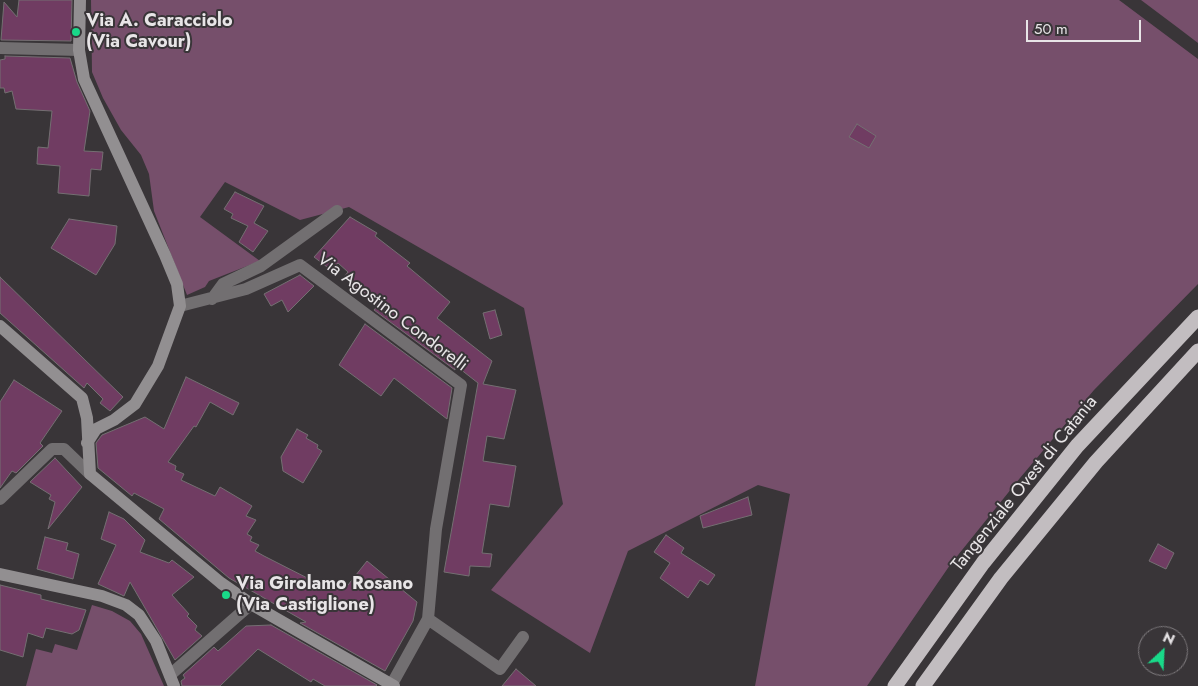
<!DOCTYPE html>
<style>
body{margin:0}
#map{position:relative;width:1198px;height:686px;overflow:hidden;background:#393538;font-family:Jost,sans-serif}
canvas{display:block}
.north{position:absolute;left:1138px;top:626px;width:50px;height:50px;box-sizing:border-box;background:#393538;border:1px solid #7f7b7e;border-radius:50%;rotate:25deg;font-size:14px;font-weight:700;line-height:20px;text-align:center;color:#e8e5e7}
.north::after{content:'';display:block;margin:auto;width:18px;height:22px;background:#19d989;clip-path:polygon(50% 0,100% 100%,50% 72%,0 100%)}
.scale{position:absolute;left:1026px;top:20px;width:115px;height:22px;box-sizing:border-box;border:2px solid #e8e5e7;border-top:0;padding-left:6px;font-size:15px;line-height:18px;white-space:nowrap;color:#e8e5e7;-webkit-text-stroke:4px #393538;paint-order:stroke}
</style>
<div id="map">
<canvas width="1198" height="686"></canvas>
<div class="north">N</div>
<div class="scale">50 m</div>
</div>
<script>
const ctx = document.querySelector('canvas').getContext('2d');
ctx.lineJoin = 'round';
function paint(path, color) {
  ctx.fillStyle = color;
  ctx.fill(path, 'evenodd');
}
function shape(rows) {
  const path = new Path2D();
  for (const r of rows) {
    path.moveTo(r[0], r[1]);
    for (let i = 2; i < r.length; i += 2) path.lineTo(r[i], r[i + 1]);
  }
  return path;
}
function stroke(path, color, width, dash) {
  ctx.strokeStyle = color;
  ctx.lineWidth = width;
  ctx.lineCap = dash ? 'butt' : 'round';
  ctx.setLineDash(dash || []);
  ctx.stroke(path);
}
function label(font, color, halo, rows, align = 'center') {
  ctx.font = font + ' Jost,sans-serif';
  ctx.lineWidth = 4;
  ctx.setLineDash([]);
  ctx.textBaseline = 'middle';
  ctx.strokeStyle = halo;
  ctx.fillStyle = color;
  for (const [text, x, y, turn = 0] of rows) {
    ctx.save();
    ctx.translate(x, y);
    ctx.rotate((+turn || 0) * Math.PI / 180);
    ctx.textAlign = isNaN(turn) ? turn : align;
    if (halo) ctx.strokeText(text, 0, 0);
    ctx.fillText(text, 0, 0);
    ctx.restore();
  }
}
const green = shape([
 [91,0,1119,0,1198,59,1198,284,1094,390,1020,478,950,565,867,686,755,686,790,494,758,485,628,551,590,653,491,590,563,504,524,308,349,207,300,220,225,182,200,217,260,261,209,281,205,287,187,295,154,211,149,174,141,155,121,130,103,98,92,72],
 [1141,0,1198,0,1198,43,1177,27],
 [92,605,112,611,130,621,141,634,164,686,26,686,36,649,52,653,55,644,77,650]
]);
const building = shape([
 [19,0,72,0,71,41,1,40,4,2,17,17,19,0],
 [5,56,70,58,77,82,90,111,84,151,103,152,101,170,91,169,89,196,58,193,60,166,37,164,38,147,48,148,52,111,16,109,12,91,5,93,4,88,0,88,0,60,5,59,5,56],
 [857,124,876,136,869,148,849,137,857,124],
 [235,192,264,206,254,223,268,231,253,252,239,242,248,226,231,218,233,214,224,209,235,192],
 [350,217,377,233,375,236,410,263,407,266,450,302,437,318,492,361,483,384,516,390,504,439,487,436,483,461,516,466,509,507,490,504,482,553,492,554,490,567,470,566,469,576,444,572,478,383,455,365,455,370,374,310,379,304,344,277,348,272,338,263,331,270,314,257,350,217],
 [69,219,117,226,115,244,96,275,51,248,69,219],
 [300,275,314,286,288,312,282,300,271,306,264,294,300,275],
 [0,277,123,397,110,411,100,403,103,399,87,383,84,388,0,313,0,277],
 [495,310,502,335,490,339,483,313,495,310],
 [365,324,452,388,447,419,394,378,381,396,339,365,365,324],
 [186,377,239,403,233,415,210,402,196,427,194,426,168,462,176,466,175,470,184,474,181,480,215,496,220,487,252,506,246,516,256,520,247,534,252,537,250,541,259,545,255,551,264,556,323,586,325,582,344,590,367,561,417,602,413,621,385,671,300,623,306,622,229,578,159,519,164,509,134,493,132,496,98,468,96,443,102,435,145,417,164,429,186,377],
 [14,380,62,411,40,443,43,446,16,473,12,471,0,488,0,402,14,380],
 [297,429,308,435,306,438,318,445,317,448,322,451,303,483,283,471,281,457,297,429],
 [55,458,82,487,48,529,55,502,49,499,51,495,30,482,55,458],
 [748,497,752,515,703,528,700,516,748,497],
 [109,512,124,519,145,540,140,552,169,563,172,560,194,577,172,595,189,614,187,616,197,626,195,630,202,636,175,660,130,582,124,596,98,584,116,545,101,539,109,512],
 [666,535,684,548,681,553,715,575,708,585,700,580,688,598,660,578,670,563,654,552,666,535],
 [45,537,68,543,66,550,79,554,73,579,37,569,45,537],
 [1158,544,1174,553,1166,569,1149,561,1158,544],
 [0,585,41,595,41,599,86,610,79,630,72,634,46,628,43,638,28,633,23,657,0,650,0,585],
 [271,625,377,685,376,686,325,686,313,679,311,682,258,649,220,686,182,686,181,681,185,678,183,675,214,647,218,651,246,626,271,625],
 [516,669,536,686,502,686,516,669]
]);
const street = shape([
 [0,48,79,50],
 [212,299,223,284,261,266,337,211],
 [180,306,246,289,300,265,461,385,436,529,428,619,392,684],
 [0,499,52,449,64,449,90,474],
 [428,619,500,669,523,637],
 [170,675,251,604]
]);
const secondary = shape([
 [80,0,79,50,84,79,165,255,177,284,180,306,158,366,135,404,114,420,96,429,87,443],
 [0,326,82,398,87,418,90,474,221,583,251,604,394,686],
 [0,574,102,596,126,605,139,615,156,641,174,686]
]);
const highway = shape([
 [895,686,983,563,1077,446,1198,317],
 [923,686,1001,578,1096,462,1198,351]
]);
const markers = [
 [76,32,5,"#19d989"],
 [226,595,5,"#19d989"]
];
const poiNames = [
 ["Via A. Caracciolo",86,22],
 ["(Via Cavour)",86,43],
 ["Via Girolamo Rosano",236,585],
 ["(Via Castiglione)",236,606]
];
const streetNames = [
 ["Via Agostino Condorelli",392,313,37],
 ["Tangenziale Ovest di Catania",1025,484,-51]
];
paint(green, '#764f6b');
paint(building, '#703c62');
stroke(building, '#746f72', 1);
stroke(street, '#726f71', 12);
stroke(secondary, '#928f91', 12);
stroke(highway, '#c2bdc0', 15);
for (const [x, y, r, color] of markers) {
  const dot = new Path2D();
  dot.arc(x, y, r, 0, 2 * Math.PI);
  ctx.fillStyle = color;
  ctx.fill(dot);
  stroke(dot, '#393538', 2);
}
label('bold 18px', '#e8e5e7', '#393538', poiNames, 'left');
label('18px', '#e8e5e7', '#393538', streetNames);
</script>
